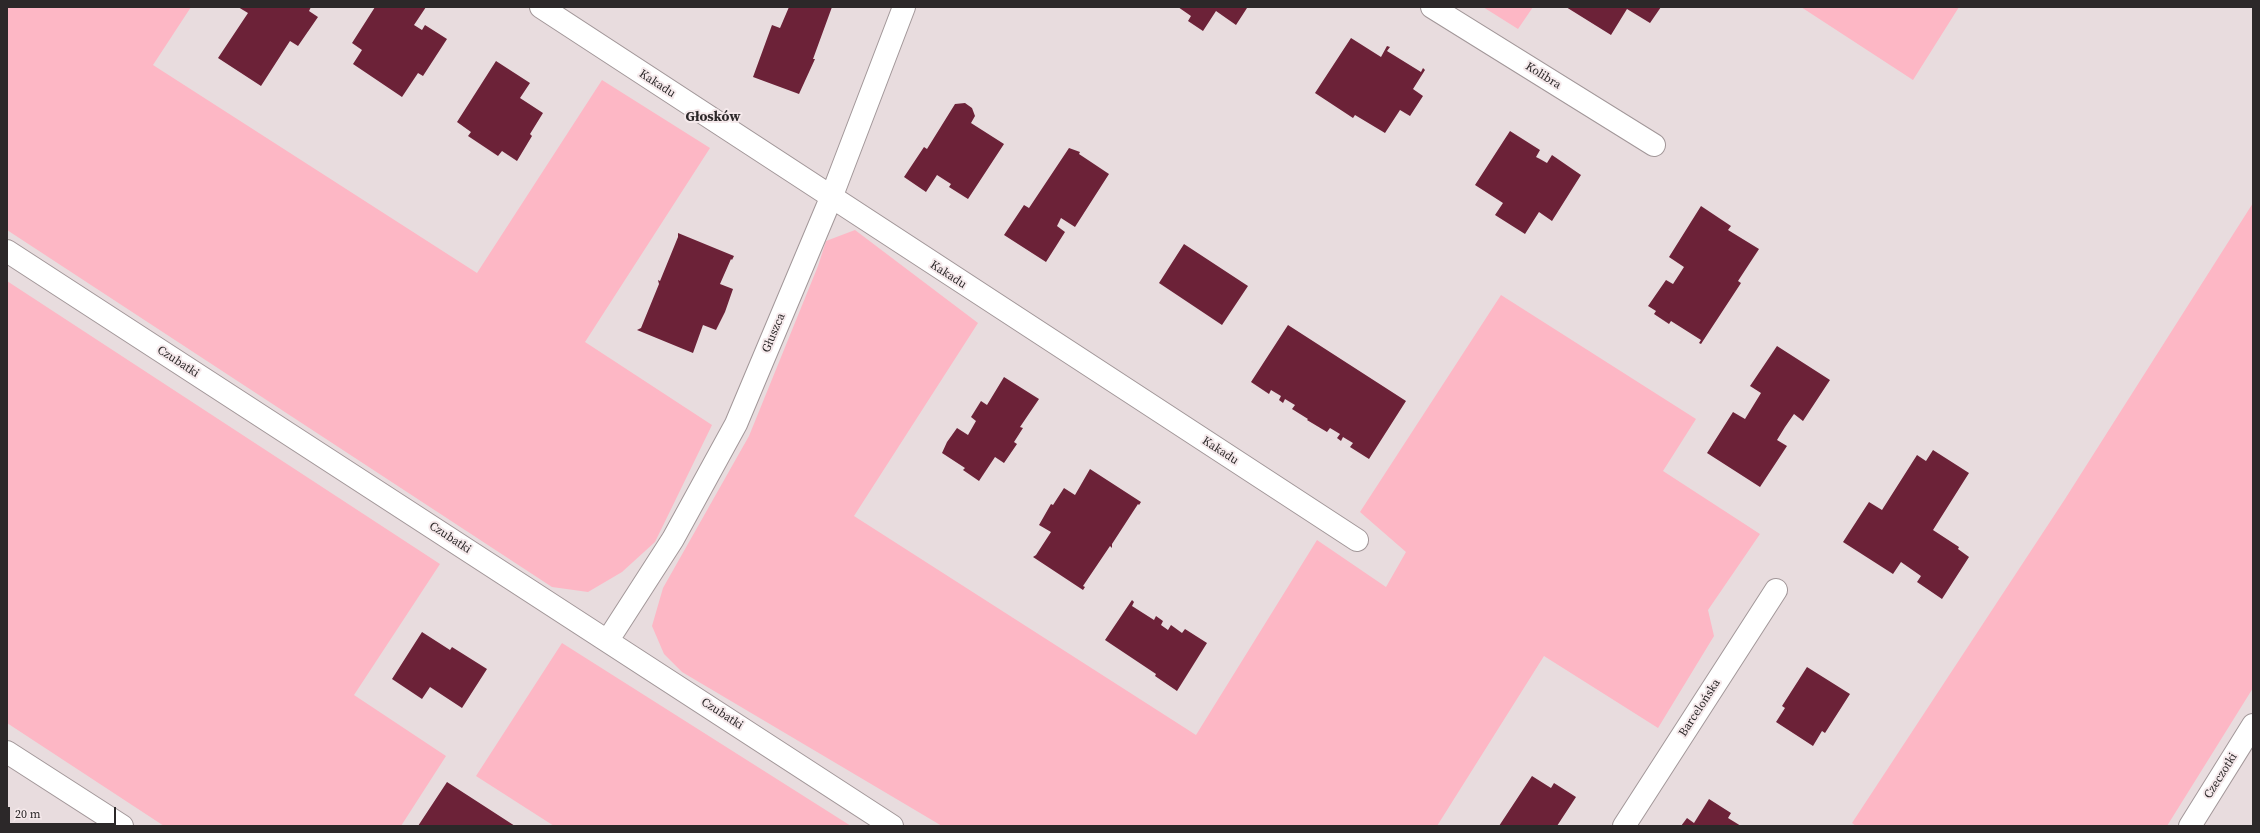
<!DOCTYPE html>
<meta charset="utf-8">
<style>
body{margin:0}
#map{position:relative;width:2260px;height:833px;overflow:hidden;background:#e8dcde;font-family:"Source Serif 4",serif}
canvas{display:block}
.frame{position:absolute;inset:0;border:8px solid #2c2829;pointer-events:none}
.scale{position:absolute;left:8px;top:807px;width:108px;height:18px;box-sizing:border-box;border:2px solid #2c2829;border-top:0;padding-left:5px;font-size:12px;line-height:14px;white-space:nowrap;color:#2c2829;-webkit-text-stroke:3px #f5e9eb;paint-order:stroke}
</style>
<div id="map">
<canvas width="2260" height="833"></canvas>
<div class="frame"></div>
<div class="scale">20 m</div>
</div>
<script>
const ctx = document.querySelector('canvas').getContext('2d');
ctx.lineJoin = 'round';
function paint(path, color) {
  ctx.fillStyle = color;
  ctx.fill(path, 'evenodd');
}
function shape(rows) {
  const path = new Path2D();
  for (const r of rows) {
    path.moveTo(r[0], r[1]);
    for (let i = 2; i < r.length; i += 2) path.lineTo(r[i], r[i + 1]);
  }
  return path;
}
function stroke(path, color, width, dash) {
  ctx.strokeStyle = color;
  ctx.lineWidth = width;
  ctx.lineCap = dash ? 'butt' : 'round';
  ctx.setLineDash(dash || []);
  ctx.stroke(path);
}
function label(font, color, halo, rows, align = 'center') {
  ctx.font = font + ' "Source Serif 4",serif';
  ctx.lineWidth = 4;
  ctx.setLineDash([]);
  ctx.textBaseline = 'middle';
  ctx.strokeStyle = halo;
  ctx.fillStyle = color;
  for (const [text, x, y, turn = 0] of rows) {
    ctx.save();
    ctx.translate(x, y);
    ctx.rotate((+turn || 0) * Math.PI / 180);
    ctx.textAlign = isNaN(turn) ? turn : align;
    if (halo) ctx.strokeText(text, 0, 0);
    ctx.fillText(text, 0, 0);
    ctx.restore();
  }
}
const green = shape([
 [7,7,191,7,153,65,477,273,602,80,710,148,585,342,712,425,655,542,622,572,588,592,552,587,7,230],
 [1483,7,1533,7,1518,29],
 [1801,7,1959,7,1913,80],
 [2253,203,2253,688,2167,826,1856,826,1852,823,2065,499],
 [855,230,978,323,854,516,1196,735,1317,540,1386,587,1406,552,1360,512,1501,295,1696,419,1663,471,1760,534,1708,610,1714,636,1658,728,1544,656,1437,826,942,826,682,672,664,654,652,626,663,588,749,436,818,266,826,241],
 [7,281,440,564,354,695,446,756,401,826,164,826,7,723],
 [562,643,851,826,554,826,476,776]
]);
const building = shape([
 [238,7,311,7,309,11,318,17,298,46,290,41,261,86,218,58,248,13],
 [375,7,426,7,414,25,422,30,425,25,447,39,423,76,418,73,402,97,353,64,362,50,352,43],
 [789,7,832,7,813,59,815,59,799,94,753,77,772,25,780,28],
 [1178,7,1245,7,1247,8,1236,25,1216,11,1203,31,1188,21,1191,16],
 [1566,7,1661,7,1650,23,1627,9,1611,35],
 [1351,38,1381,57,1387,46,1390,47,1387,51,1421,72,1423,68,1425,70,1413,89,1423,96,1410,116,1400,110,1385,133,1355,115,1353,118,1315,93],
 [496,61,530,83,520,98,543,113,530,134,532,136,517,161,502,151,498,156,468,136,471,132,457,122],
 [965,103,972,108,975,116,971,123,1004,144,968,199,949,187,951,184,937,175,926,192,904,177,924,147,927,149,955,104],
 [1510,131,1540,150,1536,157,1540,159,1547,163,1552,155,1581,175,1552,221,1539,212,1525,234,1495,215,1503,203,1475,185],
 [1069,148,1080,152,1079,154,1109,174,1075,227,1061,218,1057,226,1065,232,1046,262,1004,235,1024,205,1029,208],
 [1701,206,1731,226,1728,230,1759,249,1738,281,1741,283,1701,344,1699,343,1701,340,1671,321,1669,324,1654,314,1656,311,1648,306,1666,280,1673,284,1684,267,1669,257],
 [678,233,734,256,732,260,731,259,720,284,733,289,725,312,716,330,703,325,693,353,637,330,641,328,659,284,658,280,660,281,678,237],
 [1184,244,1248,286,1222,325,1159,283],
 [1288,325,1406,401,1369,459,1350,447,1353,443,1343,437,1341,441,1337,438,1340,434,1330,428,1327,432,1307,420,1308,419,1292,409,1295,405,1285,399,1283,403,1279,400,1281,396,1271,390,1269,394,1251,382],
 [1777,346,1830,380,1803,421,1794,414,1785,427,1777,440,1787,446,1760,487,1707,453,1733,412,1745,419,1761,393,1750,386],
 [1004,377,1039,399,1020,427,1023,428,1014,442,1017,444,1004,463,995,457,979,481,963,470,965,468,942,453,947,442,957,428,968,435,976,421,971,417,981,401,987,405],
 [1933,450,1969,473,1933,530,1959,547,1958,549,1969,557,1942,599,1917,582,1921,576,1901,562,1893,574,1843,542,1869,502,1882,510,1917,455,1926,461],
 [1090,469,1141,502,1139,505,1138,504,1112,544,1112,548,1110,546,1083,586,1085,587,1083,590,1033,557,1036,555,1051,532,1039,525,1051,504,1053,505,1064,488,1075,495],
 [1132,600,1134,602,1132,606,1154,620,1156,616,1163,621,1161,625,1168,630,1171,625,1182,633,1185,629,1207,643,1177,691,1155,676,1156,674,1105,640],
 [422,632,450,650,452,647,487,669,462,708,430,687,422,699,392,679],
 [1807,667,1850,694,1825,733,1822,731,1813,746,1776,722,1785,708,1782,706],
 [1532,776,1551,788,1554,783,1576,797,1557,826,1499,826],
 [447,782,515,826,418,826],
 [1709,799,1731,813,1728,818,1741,826,1681,826,1687,818,1694,823]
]);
const street = shape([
 [541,7,1357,540],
 [1432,7,1654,145],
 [7,251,892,826],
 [608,640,673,539,736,424,831,198,904,7],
 [7,752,122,826],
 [1624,826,1776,590],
 [2190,826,2253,725]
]);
const streetNames = [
 ["Kolibra",1543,76,32],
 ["Kakadu",657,84,33],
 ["Kakadu",948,275,33],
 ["Głuszca",774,333,-67],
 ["Czubatki",178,362,33],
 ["Kakadu",1220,451,33],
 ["Czubatki",450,538,33],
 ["Barcelońska",1700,708,-57],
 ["Czubatki",722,714,33],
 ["Czeczotki",2221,776,-58]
];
const quarterNames = [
 ["Głosków",713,117]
];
paint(green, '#fdb7c5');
paint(building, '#6c2238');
stroke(street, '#a29799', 24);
stroke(street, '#fff', 22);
label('12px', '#2c2829', '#f5e9eb', streetNames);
label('bold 14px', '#2c2829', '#f5e9eb', quarterNames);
</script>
